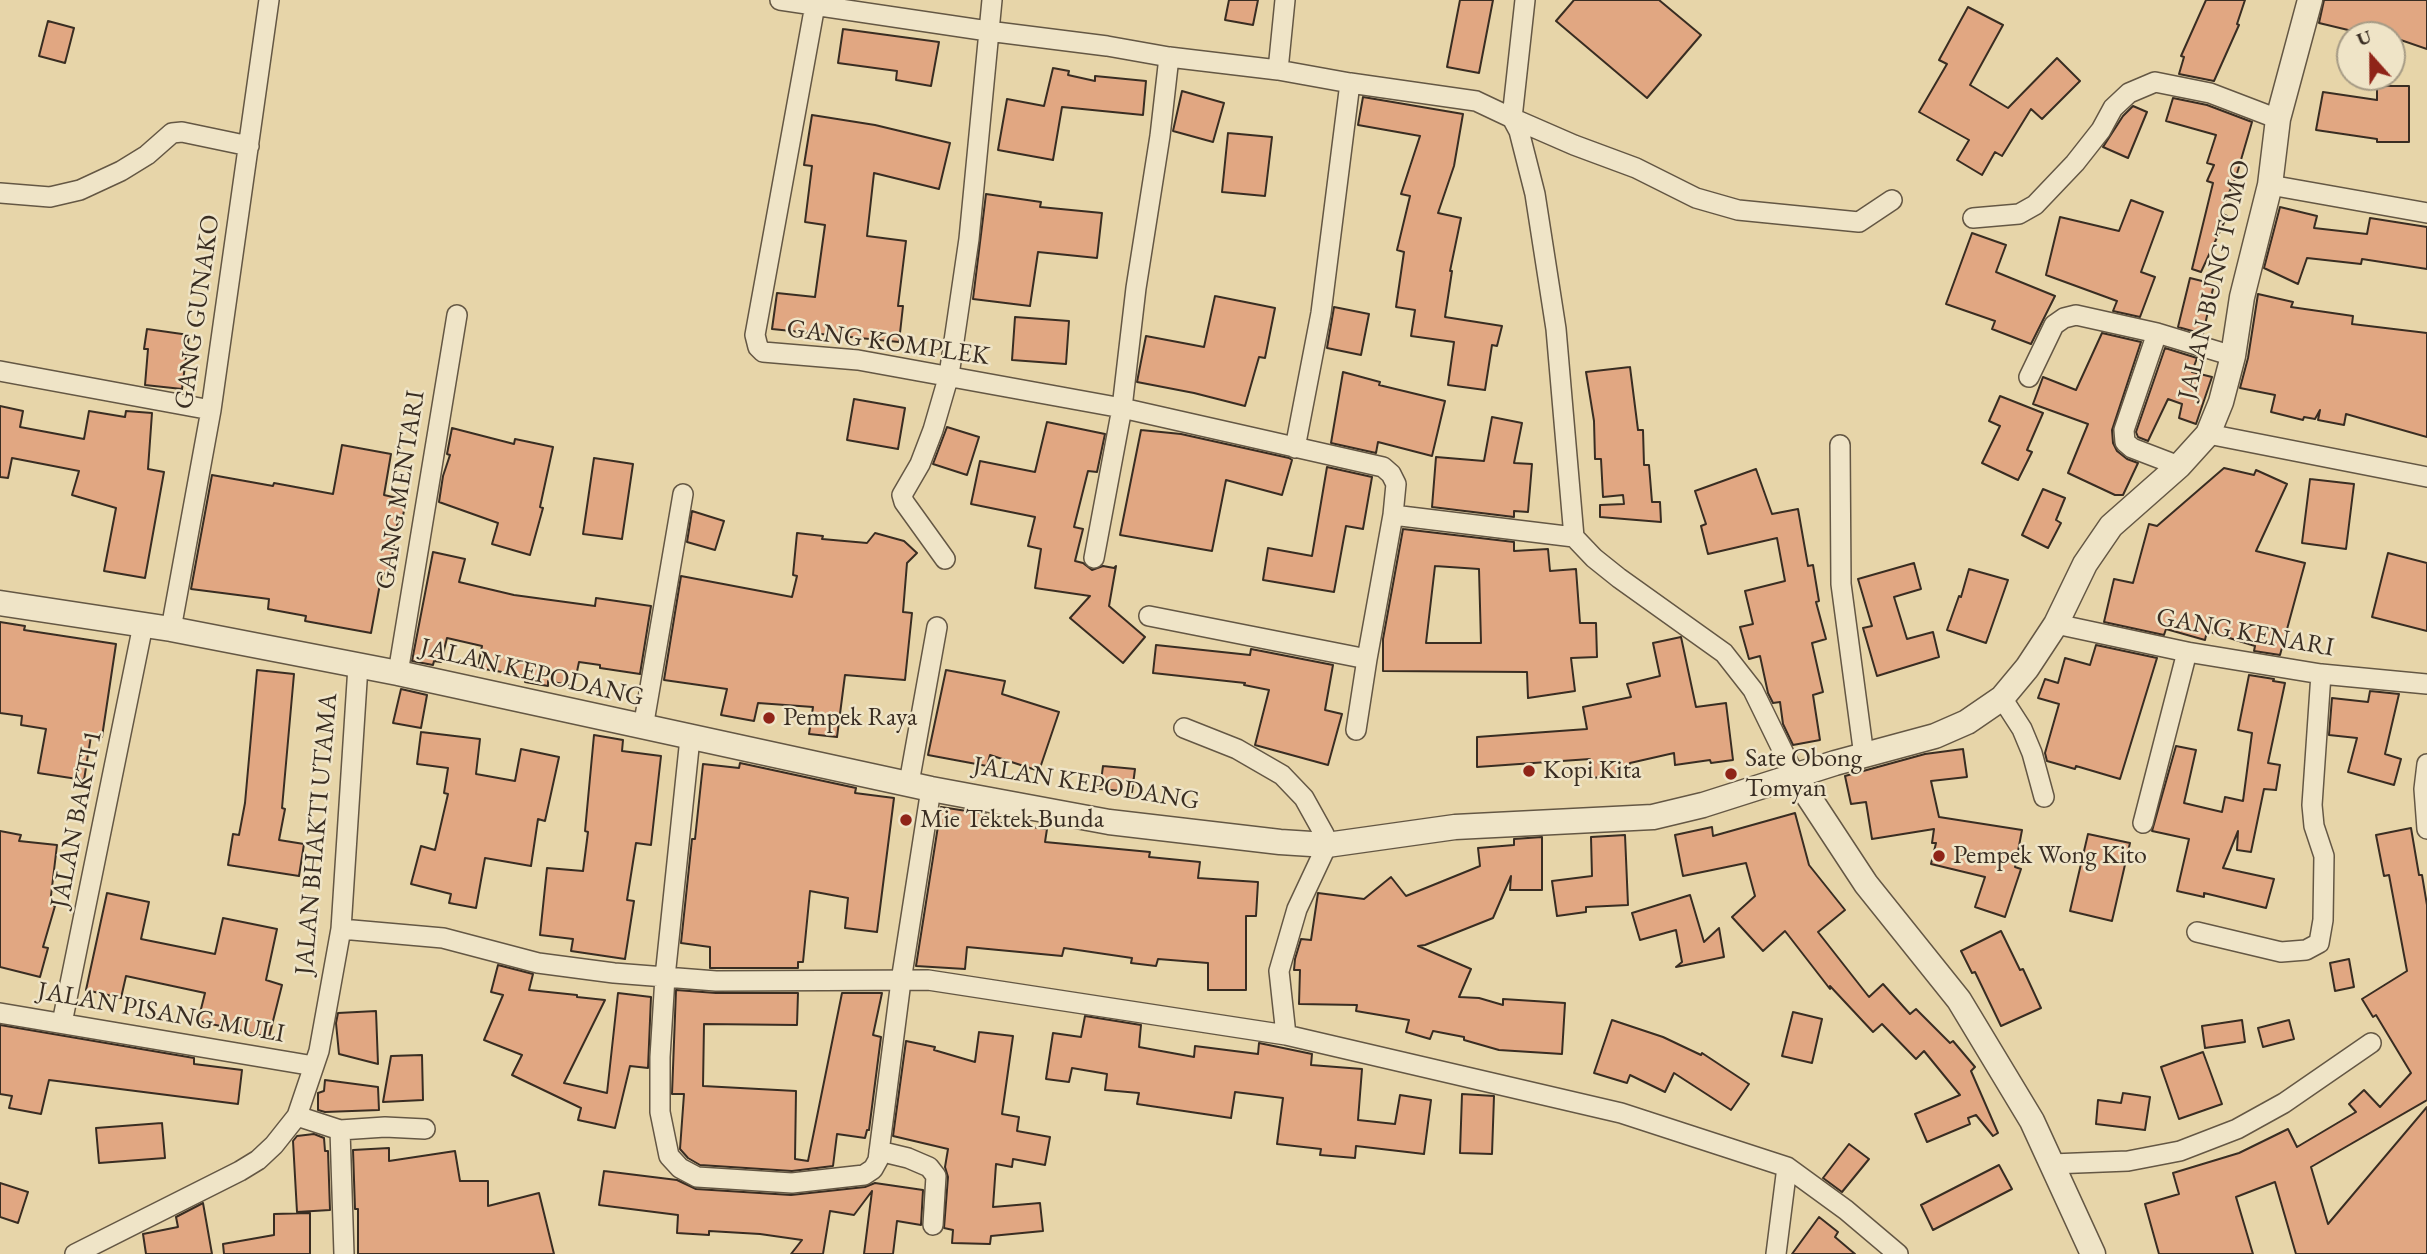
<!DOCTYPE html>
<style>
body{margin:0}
#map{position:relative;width:2427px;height:1254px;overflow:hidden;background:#e7d5a9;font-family:"EB Garamond",serif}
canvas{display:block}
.north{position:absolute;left:2336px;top:21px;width:70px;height:70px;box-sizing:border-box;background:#efe4c7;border:2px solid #a69b85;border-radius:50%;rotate:339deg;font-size:19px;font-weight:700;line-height:28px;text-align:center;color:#392d22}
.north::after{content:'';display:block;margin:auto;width:24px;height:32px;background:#8f2418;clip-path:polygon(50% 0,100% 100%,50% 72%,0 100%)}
</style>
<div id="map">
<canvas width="2427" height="1254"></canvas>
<div class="north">U</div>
</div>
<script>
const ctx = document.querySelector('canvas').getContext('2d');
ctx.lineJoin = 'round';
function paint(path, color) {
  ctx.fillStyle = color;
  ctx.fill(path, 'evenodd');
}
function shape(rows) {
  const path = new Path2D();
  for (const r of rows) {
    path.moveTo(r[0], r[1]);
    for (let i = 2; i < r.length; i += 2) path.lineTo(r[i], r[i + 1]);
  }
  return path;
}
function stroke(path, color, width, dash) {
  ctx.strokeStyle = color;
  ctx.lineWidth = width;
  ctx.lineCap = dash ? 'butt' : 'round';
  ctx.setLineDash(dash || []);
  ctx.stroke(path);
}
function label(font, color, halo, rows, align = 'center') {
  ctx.font = font + ' "EB Garamond",serif';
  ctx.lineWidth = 5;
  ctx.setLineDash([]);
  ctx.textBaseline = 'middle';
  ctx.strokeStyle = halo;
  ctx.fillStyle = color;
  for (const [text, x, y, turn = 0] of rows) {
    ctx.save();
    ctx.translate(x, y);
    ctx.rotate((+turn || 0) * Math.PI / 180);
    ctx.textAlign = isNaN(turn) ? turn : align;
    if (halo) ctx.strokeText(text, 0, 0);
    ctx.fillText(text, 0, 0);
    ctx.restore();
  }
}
const building = shape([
 [1229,0,1258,0,1253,25,1225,20,1229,0],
 [1460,0,1493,0,1479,73,1447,67,1460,0],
 [1574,0,1659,0,1701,35,1647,98,1556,21,1574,0],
 [2206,0,2245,0,2237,24,2239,25,2214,81,2179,74,2184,57,2181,56,2206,0],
 [2324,0,2427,0,2427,49,2392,37,2392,35,2369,35,2319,23,2324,0],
 [1968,7,2003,25,1970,85,2008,108,2057,58,2080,81,2042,119,2031,109,2002,156,1995,152,1982,175,1957,160,1969,140,1919,112,1947,64,1939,60,1968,7],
 [48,21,74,28,65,63,39,56,48,21],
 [843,29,939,42,931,86,896,80,897,71,838,63,843,29],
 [1053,68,1069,71,1068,75,1095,81,1095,76,1146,81,1143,115,1062,107,1053,160,998,150,1007,99,1044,106,1053,68],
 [2377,86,2409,86,2409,142,2377,142,2377,139,2316,130,2323,92,2377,100,2377,86],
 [1182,91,1224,103,1213,142,1173,131,1182,91],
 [1363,97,1463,114,1454,166,1438,213,1461,218,1450,271,1452,271,1445,317,1502,326,1497,346,1492,345,1485,390,1448,385,1454,342,1411,336,1415,310,1396,307,1404,252,1397,250,1410,196,1401,194,1420,136,1358,125,1363,97],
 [2173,98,2207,105,2252,122,2236,177,2220,213,2227,216,2201,272,2192,269,2213,183,2207,181,2214,165,2207,163,2216,135,2166,121,2173,98],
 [2133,106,2147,112,2128,158,2103,147,2123,116,2133,106],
 [812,115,875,125,950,143,939,189,874,173,867,236,906,241,898,306,903,306,899,342,772,329,777,293,815,297,825,225,805,222,812,166,804,165,812,115],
 [1228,133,1272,137,1265,196,1222,192,1228,133],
 [986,194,1041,202,1040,207,1102,213,1097,258,1038,252,1030,306,973,299,986,194],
 [2131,200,2163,212,2141,272,2155,277,2140,317,2113,311,2117,301,2046,275,2060,217,2119,231,2131,200],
 [2280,207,2317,216,2314,228,2367,234,2370,218,2427,227,2427,269,2362,259,2361,264,2307,258,2298,284,2264,268,2280,207],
 [1972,233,2006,245,1996,272,2055,296,2031,344,1992,329,1995,321,1946,304,1972,233],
 [2190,278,2214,284,2203,334,2178,327,2190,278],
 [2258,294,2293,302,2291,307,2353,316,2352,324,2427,333,2427,437,2346,414,2344,425,2318,420,2320,410,2315,419,2304,417,2303,420,2271,412,2275,395,2240,388,2248,358,2258,294],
 [1215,296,1275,308,1265,358,1259,357,1245,406,1194,393,1137,382,1146,336,1204,347,1215,296],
 [1334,307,1369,314,1361,355,1327,348,1334,307],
 [1015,317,1069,321,1066,364,1012,360,1015,317],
 [147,329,189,335,182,389,145,385,148,349,144,349,147,329],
 [2102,333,2141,342,2112,430,2113,443,2117,451,2127,459,2138,463,2123,495,2115,495,2068,473,2088,424,2033,404,2043,377,2076,390,2102,333],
 [2165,348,2197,358,2192,372,2212,377,2196,424,2179,418,2182,404,2168,399,2148,441,2138,437,2136,432,2165,348],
 [1630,367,1638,430,1643,430,1644,465,1649,465,1652,502,1660,502,1661,522,1600,517,1600,505,1624,504,1623,495,1603,497,1601,459,1595,459,1594,421,1586,372,1630,367],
 [1343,372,1380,382,1379,385,1445,401,1432,456,1378,442,1376,453,1331,443,1343,372],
 [2000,396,2043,413,2027,450,2032,452,2018,480,1982,463,2000,426,1989,421,2000,396],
 [854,399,905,408,898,449,847,440,854,399],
 [0,406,23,411,20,427,84,439,89,411,125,417,126,411,152,413,148,469,164,472,145,578,104,571,116,508,72,495,79,471,12,458,8,478,0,477,0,406],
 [1492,417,1522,423,1514,463,1532,464,1528,512,1514,511,1514,517,1432,507,1436,457,1484,461,1492,417],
 [1047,422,1105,434,1097,472,1088,471,1074,527,1083,529,1075,561,1083,563,1092,570,1103,566,1114,568,1116,566,1109,606,1145,637,1123,663,1070,618,1090,596,1035,588,1041,549,1028,546,1035,517,971,504,980,461,1035,472,1047,422],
 [947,427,979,437,967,475,933,464,947,427],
 [452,428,514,444,515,439,553,447,540,507,543,508,530,555,492,544,498,523,439,502,443,476,450,455,447,454,452,428],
 [1141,430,1181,434,1289,458,1292,460,1282,495,1226,480,1212,551,1120,535,1141,430],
 [342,445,391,454,384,495,406,500,402,521,398,520,389,574,382,573,371,633,305,621,306,616,268,609,269,599,191,589,212,475,273,486,274,483,333,494,342,445],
 [594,458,633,464,622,539,583,534,594,458],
 [1327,467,1372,477,1363,529,1346,526,1334,592,1263,580,1268,548,1312,556,1327,467],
 [2224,468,2254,475,2256,470,2287,484,2256,551,2305,563,2280,655,2254,651,2255,646,2207,631,2205,640,2166,629,2164,635,2104,622,2114,579,2133,583,2149,524,2157,526,2224,468],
 [1756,469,1772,514,1798,509,1808,566,1813,565,1819,601,1816,602,1826,639,1812,643,1823,692,1813,695,1820,740,1793,745,1783,724,1780,702,1773,703,1768,693,1760,656,1749,659,1740,627,1753,624,1745,591,1785,581,1777,538,1708,554,1701,526,1706,524,1695,491,1756,469],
 [2310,479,2354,484,2346,549,2302,543,2310,479],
 [2043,489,2065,498,2056,520,2061,523,2048,548,2022,535,2043,489],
 [692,511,724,521,715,550,687,542,692,511],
 [1403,529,1514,542,1514,551,1548,549,1550,571,1576,569,1580,623,1596,623,1597,657,1571,658,1575,691,1528,698,1527,672,1383,671,1383,639,1403,529],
 [1435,566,1479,569,1481,643,1426,643,1435,566],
 [797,533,823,536,822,539,867,543,875,533,904,541,917,553,907,563,903,612,912,613,905,680,845,675,837,737,809,734,813,707,758,703,754,721,721,715,727,689,664,680,681,576,792,597,797,576,793,575,797,533],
 [433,552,465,559,459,582,514,595,595,606,596,598,651,606,640,674,600,668,600,665,579,662,574,686,548,681,548,686,525,682,526,676,478,668,482,646,447,638,441,662,434,661,433,665,412,661,433,552],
 [2388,553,2427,563,2427,631,2372,617,2388,553],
 [1914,563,1921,589,1894,597,1907,639,1933,632,1939,657,1877,676,1863,628,1872,626,1858,579,1914,563],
 [1969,569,2008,580,1986,643,1947,630,1959,596,1961,597,1969,569],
 [0,622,25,626,24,630,116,644,102,737,91,736,84,780,38,773,46,729,21,725,22,716,0,713,0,622],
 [1681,637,1696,707,1726,703,1733,760,1711,763,1710,760,1675,765,1674,753,1630,763,1631,774,1592,778,1590,759,1477,767,1477,737,1587,729,1583,707,1631,697,1627,684,1660,676,1653,643,1681,637],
 [1156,645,1250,655,1251,649,1333,665,1325,710,1342,714,1328,765,1255,745,1269,690,1244,685,1245,683,1153,673,1156,645],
 [2096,645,2157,658,2120,779,2076,766,2075,769,2047,761,2045,753,2059,704,2038,698,2045,679,2058,683,2065,658,2090,665,2096,645],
 [257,670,294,674,282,808,285,809,279,840,304,844,299,876,228,865,233,834,239,835,245,803,257,670],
 [946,670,1005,681,1002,694,1059,712,1039,771,990,755,987,766,928,755,946,670],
 [2249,675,2274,679,2273,681,2285,683,2268,763,2280,765,2276,790,2264,789,2251,852,2237,850,2238,831,2223,868,2274,879,2266,908,2204,893,2204,897,2177,891,2189,839,2152,831,2176,746,2196,750,2184,803,2222,812,2225,797,2243,801,2252,733,2238,730,2249,675],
 [401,689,427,695,421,728,393,723,401,689],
 [2370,691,2399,694,2385,754,2401,759,2394,785,2348,772,2357,738,2329,735,2332,698,2368,702,2370,691],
 [421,732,480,739,476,774,515,781,521,749,559,757,545,821,538,819,531,866,485,858,476,908,449,903,451,894,411,884,421,846,435,850,448,794,444,793,448,768,417,764,421,732],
 [594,735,623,740,622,751,661,756,651,845,636,843,627,900,634,901,625,959,571,951,573,939,540,935,547,868,583,871,588,832,585,831,594,735],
 [1963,749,1967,777,1931,781,1939,817,2022,830,2015,867,2021,869,2005,917,1975,907,1985,877,1931,864,1936,843,1932,843,1934,829,1872,839,1866,802,1851,804,1845,776,1925,754,1963,749],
 [740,763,856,788,855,793,894,798,877,932,845,928,848,898,810,891,803,962,798,962,798,968,710,968,710,947,681,943,692,839,695,839,703,764,739,768,740,763],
 [1103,766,1135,769,1132,792,1100,789,1103,766],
 [941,807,986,814,985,821,1047,829,1045,842,1150,852,1149,857,1200,862,1198,878,1258,882,1256,916,1246,916,1246,990,1208,990,1208,963,1158,959,1156,966,1131,963,1132,958,1064,948,1062,956,967,947,965,969,916,966,941,807],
 [1795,813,1809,865,1845,910,1818,932,1869,997,1883,984,1910,1014,1916,1009,1950,1043,1953,1041,1975,1067,1971,1071,1998,1133,1993,1136,1976,1115,1968,1118,1970,1124,1927,1142,1915,1114,1960,1095,1924,1051,1916,1059,1882,1024,1873,1032,1830,986,1830,989,1785,931,1763,951,1732,917,1755,896,1746,863,1683,876,1675,835,1712,827,1713,836,1795,813],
 [2411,828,2419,875,2422,875,2427,905,2427,1100,2311,1167,2328,1224,2427,1107,2427,1254,2296,1254,2275,1182,2236,1197,2253,1254,2159,1254,2145,1204,2179,1194,2173,1173,2239,1153,2288,1129,2297,1147,2356,1112,2349,1104,2364,1090,2380,1107,2411,1073,2376,1015,2373,1017,2362,999,2407,971,2389,875,2384,876,2376,835,2411,828],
 [0,831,21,835,19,841,57,845,50,904,55,906,43,947,48,948,40,977,0,967,0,831],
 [2088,834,2130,843,2112,921,2070,911,2088,834],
 [1625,835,1628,905,1586,907,1586,912,1557,916,1552,881,1592,876,1591,837,1625,835],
 [1542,837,1542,890,1510,890,1511,876,1493,918,1425,945,1418,946,1471,969,1459,997,1479,998,1503,1005,1503,999,1565,1003,1562,1054,1499,1050,1464,1040,1464,1037,1433,1031,1430,1039,1406,1032,1409,1020,1356,1011,1357,1005,1299,1004,1300,970,1294,970,1295,959,1301,939,1311,940,1318,893,1364,899,1391,877,1406,896,1480,866,1478,848,1514,845,1514,839,1542,837],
 [107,893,149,902,141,939,215,954,223,918,277,929,266,980,282,985,269,1037,198,1021,205,993,126,976,121,998,86,990,107,893],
 [1690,895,1704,942,1719,928,1724,957,1676,967,1682,962,1676,930,1640,940,1632,913,1690,895],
 [2001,931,2020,970,2023,969,2041,1008,2001,1026,1975,972,1972,973,1961,951,2001,931],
 [2349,959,2354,987,2335,991,2330,963,2349,959],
 [498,965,533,974,529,990,577,995,577,997,605,1000,564,1083,607,1093,618,993,651,997,648,1068,630,1066,615,1128,578,1120,581,1108,512,1075,522,1055,484,1040,503,995,491,992,498,965],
 [676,990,716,993,798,993,797,1025,704,1024,703,1086,796,1091,795,1159,808,1161,842,993,882,993,873,1035,881,1037,869,1130,867,1130,865,1138,837,1134,833,1166,792,1171,700,1165,688,1158,680,1149,684,1094,672,1094,676,990],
 [376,1011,378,1064,339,1054,336,1023,338,1013,376,1011],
 [1793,1012,1822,1019,1812,1063,1782,1056,1793,1012],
 [1085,1016,1141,1025,1139,1047,1194,1057,1195,1046,1258,1054,1259,1043,1312,1054,1311,1065,1362,1069,1358,1120,1395,1124,1400,1095,1431,1100,1424,1154,1356,1146,1355,1158,1320,1155,1321,1149,1277,1144,1283,1098,1235,1092,1231,1118,1137,1104,1139,1093,1105,1090,1107,1074,1072,1068,1069,1082,1046,1079,1053,1033,1081,1037,1085,1016],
 [1612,1020,1663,1037,1701,1055,1702,1053,1749,1084,1731,1110,1674,1073,1665,1092,1630,1075,1627,1083,1594,1073,1612,1020],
 [2242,1020,2245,1042,2205,1048,2202,1026,2242,1020],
 [2289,1020,2294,1039,2263,1047,2258,1028,2289,1020],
 [0,1025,194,1058,194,1064,242,1070,238,1104,49,1080,41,1114,9,1108,12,1096,0,1094,0,1025],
 [979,1032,1013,1036,1002,1114,1019,1117,1017,1131,1050,1137,1045,1165,1013,1159,1012,1167,996,1164,993,1207,1040,1203,1043,1231,991,1236,990,1244,952,1243,953,1230,944,1228,948,1177,945,1167,948,1149,893,1136,906,1041,935,1047,934,1050,975,1062,979,1032],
 [2203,1052,2222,1104,2179,1119,2161,1067,2203,1052],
 [422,1055,423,1100,383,1102,391,1056,422,1055],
 [325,1080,378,1087,379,1110,325,1112,318,1110,318,1093,324,1091,325,1080],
 [2123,1093,2150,1097,2145,1130,2096,1124,2098,1100,2121,1103,2123,1093],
 [1462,1094,1494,1096,1492,1154,1460,1153,1462,1094],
 [162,1123,165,1158,99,1163,96,1128,162,1123],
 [314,1134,324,1138,325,1151,328,1151,330,1210,297,1212,293,1141,297,1136,314,1134],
 [1849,1144,1869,1159,1842,1192,1823,1178,1849,1144],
 [389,1148,389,1161,455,1151,460,1181,488,1181,488,1206,539,1193,554,1254,358,1254,358,1209,355,1209,353,1150,389,1148],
 [1999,1165,2012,1189,1933,1230,1921,1205,1999,1165],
 [604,1171,677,1180,696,1189,791,1195,865,1187,875,1183,923,1190,921,1225,897,1221,893,1254,864,1254,872,1191,854,1215,830,1211,823,1254,791,1254,802,1240,760,1234,709,1231,709,1235,677,1233,678,1215,599,1205,604,1171],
 [0,1183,28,1192,18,1223,0,1217,0,1183],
 [203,1203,212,1254,146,1254,143,1234,178,1227,176,1217,203,1203],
 [310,1213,310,1254,224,1254,223,1244,274,1235,274,1214,310,1213],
 [1819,1217,1838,1232,1835,1237,1855,1254,1792,1254,1819,1217]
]);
const minor = shape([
 [780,0,988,31,1107,46,1169,57,1278,70,1350,83,1476,101,1512,118,1519,131,1535,194,1556,329,1574,537,1594,558,1619,578,1724,653,1753,690,1795,776],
 [1525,0,1512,118,1574,145,1636,168,1696,198,1738,210,1859,222,1892,200],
 [815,5,755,335,758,347,763,352,858,360,1122,408,1094,558],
 [1169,57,1160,136,1136,288,1122,408,1383,467,1391,474,1396,484,1393,515],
 [1278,70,1285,0],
 [2270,185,2427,213],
 [0,193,50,197,80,190,121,171,147,155,172,133,182,132,249,146],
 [1973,218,2019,214,2035,205,2075,163,2101,130,2113,108,2129,93,2155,82,2210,93,2278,119],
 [2157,333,2124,430,2125,442,2132,448,2179,466],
 [0,371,211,410],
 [2029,377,2054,325,2064,318,2076,315,2157,333,2233,356],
 [2208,434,2427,477],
 [1840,445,1841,584,1864,756],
 [1295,448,1321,313,1350,83],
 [945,559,904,502,902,495,920,464,933,430,949,375,969,239,992,0],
 [1149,616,1367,659,1393,515,1574,537],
 [2056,624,2187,652,2321,674,2427,684],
 [171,629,211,410,269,0],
 [398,673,457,315],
 [2002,698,2022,729,2032,753,2044,797],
 [643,728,683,494],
 [1184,728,1237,749,1282,775,1304,798,1324,834,1327,845,1297,909,1279,971,1286,1035],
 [1356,730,1367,659],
 [690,738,665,977,660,1057,660,1112,669,1156,680,1168,697,1177,792,1183,864,1175,873,1169,878,1160,901,981,931,789],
 [2427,764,2424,789,2427,829],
 [909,783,937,627],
 [2143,823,2187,652],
 [341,929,443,938,538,963,614,973,716,981,928,980,1286,1035,1621,1113,1787,1167,1846,1210,1898,1254],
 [2197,932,2281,952,2306,950,2319,943,2323,920,2324,856,2314,826,2312,805,2321,674],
 [0,1013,314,1066],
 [62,1023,143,625],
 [297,1116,340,1130,385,1127,425,1129],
 [340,1130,344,1254],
 [879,1151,908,1158,929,1167,936,1176,933,1225],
 [2052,1164,2128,1161,2180,1151,2237,1129,2284,1103,2371,1043],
 [75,1254,240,1171,258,1160,274,1145,297,1116,319,1051,341,929,358,666],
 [1776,1254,1787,1167]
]);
const tertiary = shape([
 [0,603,171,629,398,673,931,789,1109,822,1280,842,1327,845,1455,827,1653,817,1703,805,1835,763,1935,736,1967,722,2002,698,2027,668,2056,624,2085,564,2111,526,2179,466,2208,434,2221,402,2233,356,2242,297,2270,185,2278,119,2310,0],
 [1795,776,1866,884,1959,1000,2032,1121,2093,1254]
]);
const markers = [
 [769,718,7,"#8f2418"],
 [1529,771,7,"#8f2418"],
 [1731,774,7,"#8f2418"],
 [906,820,7,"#8f2418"],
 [1939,856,7,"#8f2418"]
];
const streetNames = [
 ["JALAN BUNG TOMO",2215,280,-77],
 ["GANG GUNAKO",198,312,-82],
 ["GANG KOMPLEK",888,343,8],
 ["GANG MENTARI",401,490,-81],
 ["GANG KENARI",2245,633,10],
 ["JALAN KEPODANG",532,673,13],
 ["JALAN KEPODANG",1086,784,9],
 ["JALAN BAKTI 1",77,819,-79],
 ["JALAN BHAKTI UTAMA",317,834,-85],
 ["JALAN PISANG MULI",161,1013,10]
];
const poiNames = [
 ["Pempek Raya",783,718],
 ["Sate Obong",1745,759],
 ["Tomyan",1745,789],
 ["Kopi Kita",1543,771],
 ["Mie Tektek Bunda",920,820],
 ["Pempek Wong Kito",1953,856]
];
paint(building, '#e1a782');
stroke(building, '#392d22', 2);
stroke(minor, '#645744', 22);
stroke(tertiary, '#645744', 27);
stroke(minor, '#efe4c7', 19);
stroke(tertiary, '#efe4c7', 24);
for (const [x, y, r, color] of markers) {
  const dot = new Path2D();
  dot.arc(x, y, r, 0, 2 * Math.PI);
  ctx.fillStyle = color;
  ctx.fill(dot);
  stroke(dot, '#efe4c7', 2.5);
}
label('26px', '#392d22', '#efe4c7', streetNames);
label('26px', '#392d22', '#efe4c7', poiNames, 'left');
</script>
